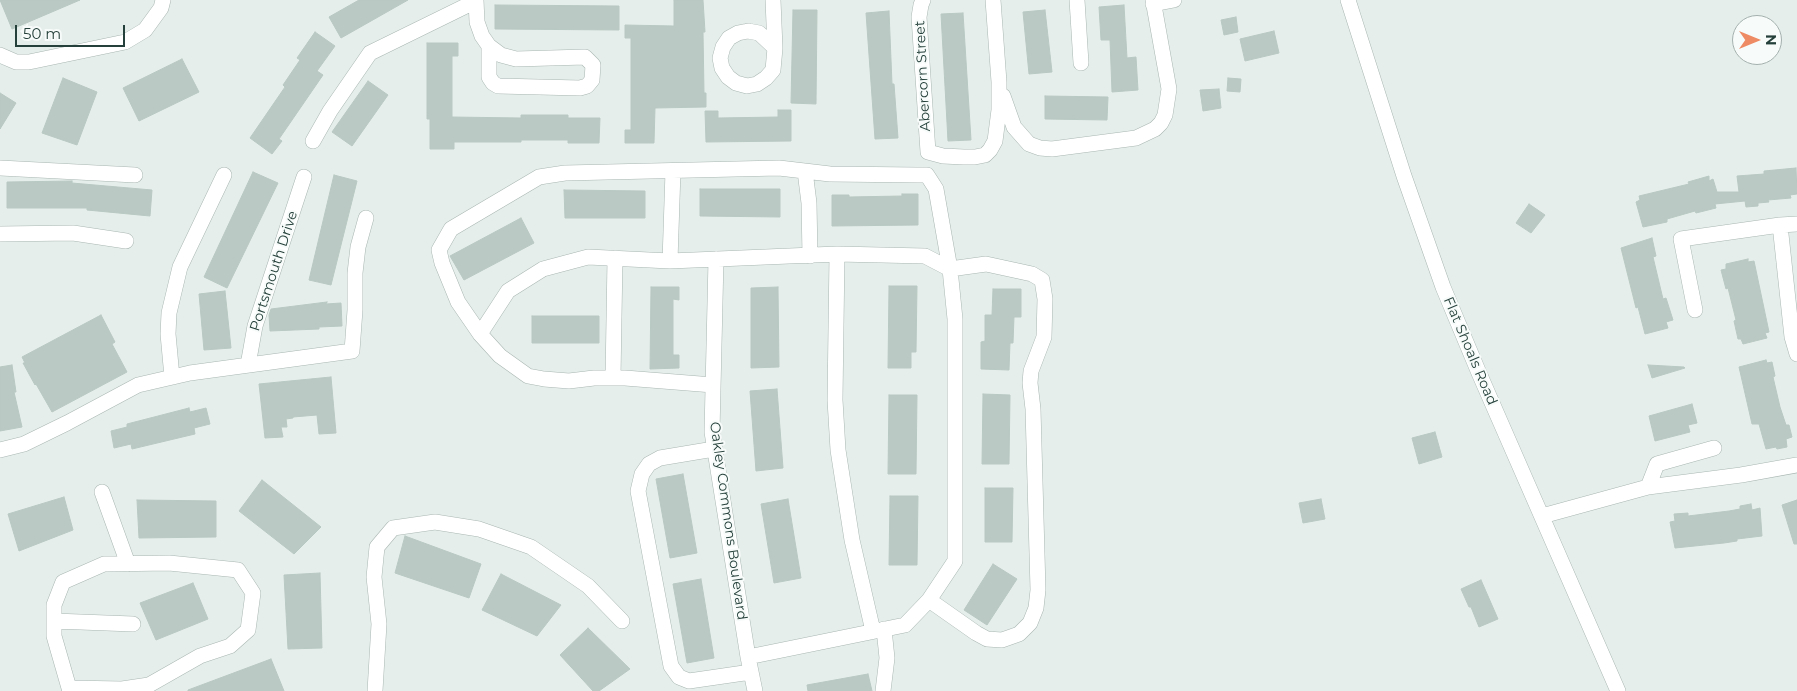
<!DOCTYPE html>
<style>
body{margin:0}
#map{position:relative;width:1797px;height:691px;overflow:hidden;background:#e6eeeb;font-family:Montserrat,sans-serif}
canvas{display:block}
.north{position:absolute;left:1732px;top:15px;width:50px;height:50px;box-sizing:border-box;background:#f7fbf9;border:1px solid #a3b0ad;border-radius:50%;rotate:90deg;font-size:14px;font-weight:700;line-height:20px;text-align:center;color:#25403a}
.north::after{content:'';display:block;margin:auto;width:18px;height:22px;background:#ee8b65;clip-path:polygon(50% 0,100% 100%,50% 72%,0 100%)}
.scale{position:absolute;left:15px;top:25px;width:110px;height:22px;box-sizing:border-box;border:2px solid #25403a;border-top:0;padding-left:6px;font-size:15px;line-height:18px;white-space:nowrap;color:#25403a;-webkit-text-stroke:4px #f7fbf9;paint-order:stroke}
</style>
<div id="map">
<canvas width="1797" height="691"></canvas>
<div class="north">N</div>
<div class="scale">50 m</div>
</div>
<script>
const ctx = document.querySelector('canvas').getContext('2d');
ctx.lineJoin = 'round';
function paint(path, color) {
  ctx.fillStyle = color;
  ctx.fill(path, 'evenodd');
}
function shape(rows) {
  const path = new Path2D();
  for (const r of rows) {
    path.moveTo(r[0], r[1]);
    for (let i = 2; i < r.length; i += 2) path.lineTo(r[i], r[i + 1]);
  }
  return path;
}
function stroke(path, color, width, dash) {
  ctx.strokeStyle = color;
  ctx.lineWidth = width;
  ctx.lineCap = dash ? 'butt' : 'round';
  ctx.setLineDash(dash || []);
  ctx.stroke(path);
}
function label(font, color, halo, rows, align = 'center') {
  ctx.font = font + ' Montserrat,sans-serif';
  ctx.lineWidth = 4;
  ctx.setLineDash([]);
  ctx.textBaseline = 'middle';
  ctx.strokeStyle = halo;
  ctx.fillStyle = color;
  for (const [text, x, y, turn = 0] of rows) {
    ctx.save();
    ctx.translate(x, y);
    ctx.rotate((+turn || 0) * Math.PI / 180);
    ctx.textAlign = isNaN(turn) ? turn : align;
    if (halo) ctx.strokeText(text, 0, 0);
    ctx.fillText(text, 0, 0);
    ctx.restore();
  }
}
const building = shape([
 [0,0,80,0,12,29,0,0],
 [359,0,408,0,341,38,329,17,359,0],
 [674,0,703,0,705,32,703,32,704,93,706,93,706,107,655,108,654,143,625,143,625,130,631,130,631,38,625,38,625,25,674,26,674,0],
 [495,5,619,6,619,30,495,29,495,5],
 [1124,5,1127,58,1136,57,1138,90,1112,92,1110,40,1101,40,1099,7,1124,5],
 [793,10,817,10,816,104,791,103,793,10],
 [1045,10,1052,72,1029,74,1023,12,1045,10],
 [889,11,892,84,894,84,898,138,875,139,866,13,889,11],
 [963,13,971,140,948,141,941,14,963,13],
 [1236,17,1238,32,1224,35,1221,20,1236,17],
 [1274,31,1279,53,1245,61,1240,39,1274,31],
 [315,32,335,46,317,71,323,75,279,139,282,141,272,154,250,138,285,87,283,85,300,60,297,58,315,32],
 [427,43,458,43,458,56,452,56,452,117,521,118,521,115,568,115,568,118,600,118,599,143,568,143,568,140,521,140,521,142,454,142,454,149,430,149,430,119,427,119,427,43],
 [182,59,199,92,139,121,123,88,182,59],
 [63,78,97,92,77,145,42,133,63,78],
 [1228,78,1241,79,1240,92,1227,91,1228,78],
 [368,81,388,95,352,146,332,132,368,81],
 [1219,89,1221,108,1203,111,1200,90,1219,89],
 [0,93,16,103,0,129,0,93],
 [1045,96,1108,97,1107,120,1045,119,1045,96],
 [778,110,791,110,791,141,706,142,705,111,718,111,718,118,778,117,778,110],
 [1796,168,1797,194,1790,195,1791,198,1768,200,1769,202,1758,203,1758,206,1746,207,1745,201,1715,204,1716,208,1696,213,1695,211,1667,219,1667,222,1643,227,1636,202,1640,200,1639,196,1689,184,1688,182,1709,176,1709,181,1713,179,1717,192,1739,192,1737,176,1764,174,1764,171,1796,168],
 [253,172,278,183,227,288,204,277,253,172],
 [334,175,357,181,331,285,309,280,334,175],
 [72,181,72,183,152,190,150,216,87,210,87,208,7,208,7,182,72,181],
 [700,189,780,189,780,217,700,216,700,189],
 [564,190,645,191,645,218,565,218,564,190],
 [902,194,918,194,918,225,832,226,832,195,849,195,849,197,902,196,902,194],
 [1529,204,1545,215,1531,233,1516,223,1529,204],
 [521,218,534,243,464,280,450,256,521,218],
 [1652,238,1656,256,1653,257,1663,299,1666,298,1673,320,1666,322,1668,328,1645,334,1638,307,1636,308,1621,248,1652,238],
 [1748,259,1748,262,1754,261,1769,332,1765,333,1767,338,1743,344,1741,339,1738,339,1734,321,1736,320,1728,288,1726,289,1721,270,1726,269,1726,264,1748,259],
 [889,286,917,286,916,352,911,352,911,368,888,368,889,286],
 [651,287,679,287,679,300,673,299,673,355,679,355,679,368,650,369,651,287],
 [778,287,779,367,751,368,751,288,778,287],
 [993,289,1021,289,1021,317,1014,317,1013,343,1010,343,1009,370,981,369,981,342,985,341,985,315,992,315,993,289],
 [225,291,231,348,204,350,199,294,225,291],
 [327,302,326,304,341,303,342,326,319,327,319,329,270,331,269,315,271,309,327,302],
 [101,315,115,342,112,344,127,372,52,412,36,384,35,385,23,363,25,363,22,357,101,315],
 [532,316,599,316,599,343,532,343,532,316],
 [1766,360,1767,363,1772,362,1775,376,1773,377,1780,407,1786,425,1789,425,1792,437,1786,439,1787,447,1777,449,1776,447,1766,449,1759,424,1752,424,1739,367,1766,360],
 [12,365,16,392,14,392,22,427,0,431,0,367,12,365],
 [1648,365,1684,367,1685,368,1652,378,1648,365],
 [331,377,336,433,319,434,317,415,293,417,293,418,286,419,287,427,281,427,283,437,265,438,259,384,331,377],
 [777,389,783,468,756,471,750,391,777,389],
 [983,394,1010,395,1009,464,982,464,983,394],
 [889,395,917,395,916,474,888,474,889,395],
 [1692,404,1697,423,1688,425,1690,432,1655,441,1649,416,1692,404],
 [189,408,190,412,206,408,210,424,194,428,195,434,132,449,131,444,114,448,111,431,127,427,127,424,189,408],
 [1435,432,1442,457,1419,464,1412,438,1435,432],
 [683,474,697,553,670,558,656,479,683,474],
 [262,480,321,527,294,554,239,511,262,480],
 [985,488,1013,488,1012,542,985,542,985,488],
 [890,496,918,496,917,565,889,565,890,496],
 [64,497,73,530,19,551,8,514,64,497],
 [788,499,801,578,774,583,761,504,788,499],
 [1321,499,1325,519,1303,523,1299,503,1321,499],
 [137,500,216,501,216,537,139,538,137,500],
 [1797,500,1797,544,1794,544,1782,505,1797,500],
 [1751,504,1752,510,1760,508,1762,536,1737,539,1737,541,1724,543,1675,548,1670,522,1675,521,1674,514,1688,513,1688,516,1729,511,1740,509,1740,506,1751,504],
 [405,536,481,564,469,598,395,573,405,536],
 [993,564,1017,579,987,625,964,610,993,564],
 [320,573,322,648,288,649,284,575,320,573],
 [501,574,561,605,537,636,482,610,501,574],
 [701,579,714,658,687,663,673,584,701,579],
 [1481,580,1498,619,1479,627,1471,607,1469,607,1461,589,1481,580],
 [193,583,208,619,156,640,140,603,193,583],
 [588,628,630,669,599,691,593,691,560,655,588,628],
 [271,659,284,691,188,691,188,690,271,659],
 [868,674,872,691,808,691,807,685,868,674]
]);
const minor = shape([
 [476,0,477,22,482,36,489,46],
 [773,0,775,48],
 [923,0,921,5,919,17,928,152,943,156,964,157,975,157,985,155,990,150,995,141,999,110,999,82,993,0],
 [1077,0,1081,63],
 [1348,0,1404,176,1443,287,1479,373,1618,691],
 [1153,4,1174,0],
 [748,31,759,33,775,48,773,70,766,78,757,84,747,86,736,83,728,77,722,68,720,58,723,47,729,38,738,33,748,31],
 [489,46,501,55,516,59,585,57,593,65,592,80,587,86,580,88,498,86,493,83,489,77,489,46],
 [0,55,16,62,29,62,125,42,145,30,161,8,163,0],
 [1003,96,1014,127,1029,144,1040,148,1052,149,1136,138,1155,129,1161,123,1165,115,1169,89,1153,0],
 [313,141,330,111,370,53,476,1],
 [0,168,135,175],
 [805,171,809,203,810,256],
 [1780,225,1797,224],
 [0,234,73,233,126,241],
 [837,254,835,400,838,450,852,540,873,631],
 [716,259,712,432,748,657,755,691],
 [670,261,673,171],
 [1695,310,1681,239,1780,225,1792,337,1797,354],
 [480,334,508,291,543,269,588,257,670,261,837,254,925,256,950,269,955,319,955,561,929,600,905,625,748,657],
 [248,365,255,326,304,177],
 [172,377,168,334,169,313,180,267,224,175],
 [613,378,615,258],
 [713,385,625,378,594,378,569,381,544,379,528,376,500,356,480,334,458,302,442,263,439,250,451,229,539,177,565,173,779,168,830,174,917,175,927,175,936,189,950,269,986,264,1032,274,1042,280,1045,299,1044,337,1031,371,1030,383,1033,409,1038,590,1036,608,1030,623,1019,634,1002,640,987,639,976,633,929,600],
 [714,449,660,458,649,464,642,474,638,491,671,666,679,677,689,681,751,672],
 [0,450,24,444,67,423,138,385,190,373,352,351,355,310,355,273,358,247,366,218],
 [1648,487,1657,464,1714,448],
 [102,492,128,564],
 [1542,516,1648,487,1741,475,1797,465],
 [169,563,238,570,253,593,248,630,230,646,200,656,149,685,122,689,69,688,54,636,54,605,63,582,104,564,169,563],
 [54,621,133,624],
 [375,691,379,624,374,577,377,547,393,528,435,522,479,529,531,547,588,586,622,621],
 [883,691,887,658,884,629]
]);
const streetNames = [
 ["Abercorn Street",923,76,-93],
 ["Portsmouth Drive",274,271,-72],
 ["Flat Shoals Road",1470,351,67],
 ["Oakley Commons Boulevard",728,521,82]
];
paint(building, '#bbc9c4');
stroke(building, '#b8c8c2', 1);
stroke(minor, '#a8b6b2', 16);
stroke(minor, '#fff', 15);
label('14px', '#25403a', '#f7fbf9', streetNames);
</script>
